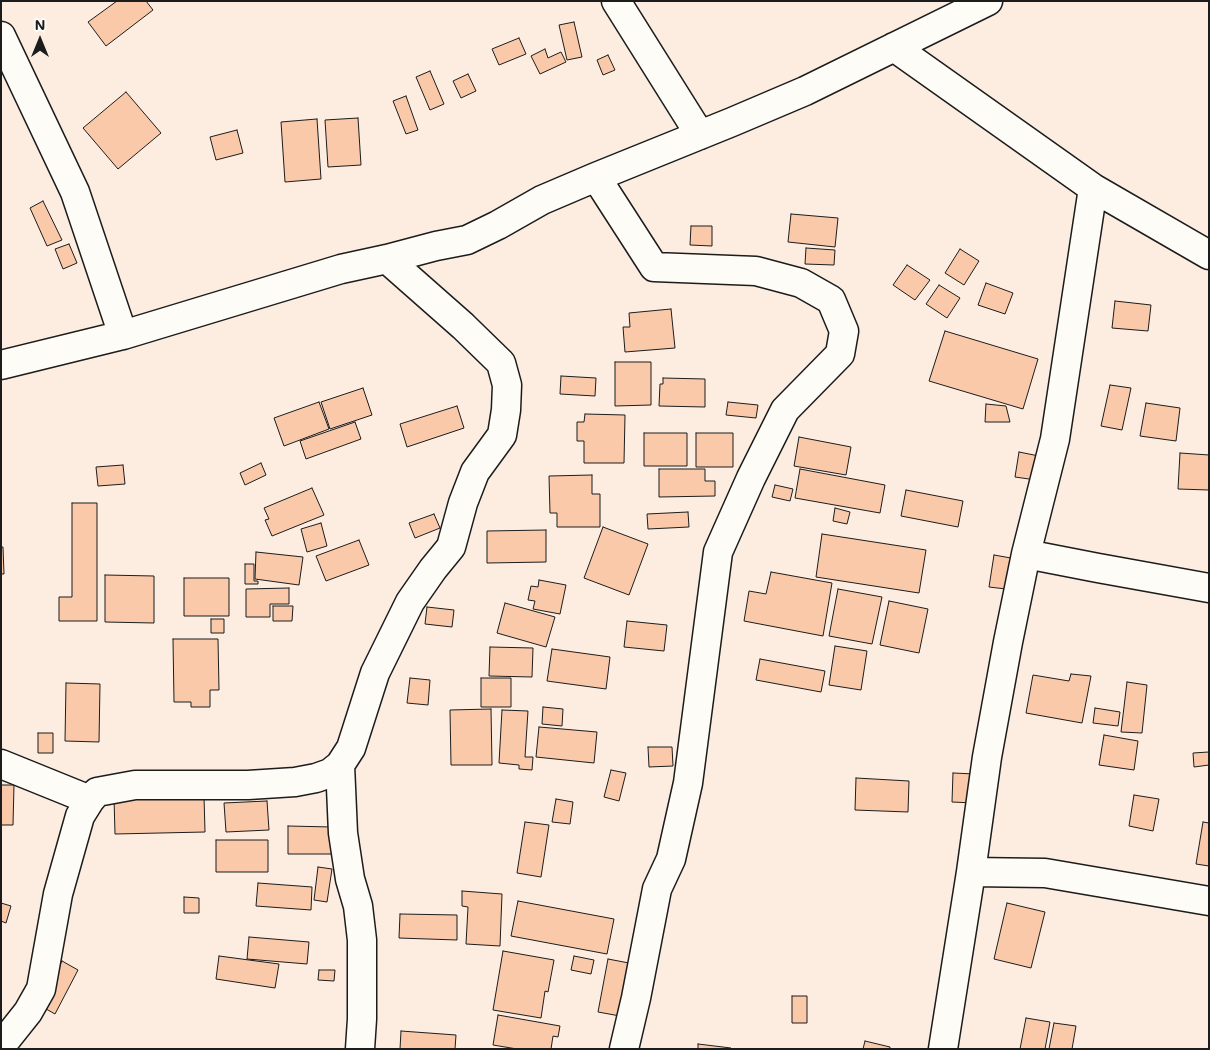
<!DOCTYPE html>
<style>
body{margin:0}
#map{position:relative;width:1210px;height:1050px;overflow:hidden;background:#fcede0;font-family:Mali,sans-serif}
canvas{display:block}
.frame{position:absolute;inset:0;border:2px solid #1c1c1c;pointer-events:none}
.north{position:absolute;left:15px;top:15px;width:50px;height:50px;-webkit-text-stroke:4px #fdfcf7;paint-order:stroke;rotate:0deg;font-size:14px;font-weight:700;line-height:20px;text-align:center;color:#1c1c1c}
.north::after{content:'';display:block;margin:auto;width:18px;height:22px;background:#1c1c1c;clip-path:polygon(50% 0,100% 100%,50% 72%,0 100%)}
</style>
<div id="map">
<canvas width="1210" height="1050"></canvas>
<div class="frame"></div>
<div class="north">N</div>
</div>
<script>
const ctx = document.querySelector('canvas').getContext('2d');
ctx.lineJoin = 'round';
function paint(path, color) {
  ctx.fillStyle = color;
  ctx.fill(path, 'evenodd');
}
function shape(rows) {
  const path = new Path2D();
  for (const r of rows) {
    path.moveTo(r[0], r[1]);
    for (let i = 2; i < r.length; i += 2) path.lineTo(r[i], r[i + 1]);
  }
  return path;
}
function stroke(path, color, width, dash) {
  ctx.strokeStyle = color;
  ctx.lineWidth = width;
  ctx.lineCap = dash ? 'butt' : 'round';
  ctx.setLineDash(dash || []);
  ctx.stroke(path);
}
const building = shape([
 [117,1,146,1,153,10,106,46,88,22,117,1],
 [574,22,582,57,567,60,559,25,574,22],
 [519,38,526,54,499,65,492,49,519,38],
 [545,49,548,58,561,52,566,62,540,74,531,56,545,49],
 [608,55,615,70,603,75,597,60,608,55],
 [430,71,444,104,430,110,416,77,430,71],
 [468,74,476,91,461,98,453,81,468,74],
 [126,92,161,133,118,169,83,128,126,92],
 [406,96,418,130,406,134,393,101,406,96],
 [358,118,361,165,328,167,325,120,358,118],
 [317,119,321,179,285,182,281,122,317,119],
 [237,130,243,153,216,160,210,137,237,130],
 [43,201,62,240,47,246,30,208,43,201],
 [791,214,838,218,835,247,788,242,791,214],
 [691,226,712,226,712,246,690,245,691,226],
 [69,244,77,263,63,269,55,249,69,244],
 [806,248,835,250,834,265,805,264,806,248],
 [960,249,979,261,964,285,945,273,960,249],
 [907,265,930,280,915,300,893,285,907,265],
 [986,283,1013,293,1005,314,978,305,986,283],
 [939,285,960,298,947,318,926,304,939,285],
 [1115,301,1151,305,1148,331,1112,328,1115,301],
 [671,309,675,348,625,352,623,327,630,327,629,313,671,309],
 [945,331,1038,359,1023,409,929,381,945,331],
 [615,362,651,362,651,405,615,406,615,362],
 [561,376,596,378,595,396,560,394,561,376],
 [663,378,705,379,705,407,659,406,660,384,663,384,663,378],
 [1110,385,1131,388,1122,430,1101,426,1110,385],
 [363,388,372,415,330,429,321,402,363,388],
 [319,402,329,429,284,446,274,418,319,402],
 [728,402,758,405,756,418,726,415,728,402],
 [1146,403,1180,408,1176,441,1140,436,1146,403],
 [986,404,1006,406,1010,422,985,422,986,404],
 [457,406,464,428,407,447,400,424,457,406],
 [585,414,625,415,624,463,584,463,584,441,577,441,577,422,584,422,585,414],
 [355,422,361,439,306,459,300,441,355,422],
 [644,433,687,433,687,466,644,466,644,433],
 [696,433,733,433,733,467,696,467,696,433],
 [799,437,851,447,846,475,794,466,799,437],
 [1019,452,1039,456,1036,480,1015,477,1019,452],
 [1180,453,1209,455,1209,490,1178,489,1180,453],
 [261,463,266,475,245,485,240,473,261,463],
 [123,465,125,484,98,486,96,467,123,465],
 [659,469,705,469,705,481,715,481,715,496,659,497,659,469],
 [800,469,885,485,880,513,795,498,800,469],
 [592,475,592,494,600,494,600,527,557,527,557,513,550,513,549,476,592,475],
 [775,485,793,489,790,501,772,497,775,485],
 [312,488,324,515,272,536,265,520,269,519,264,508,312,488],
 [906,490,963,501,958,527,901,516,906,490],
 [72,503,97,503,97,621,59,621,59,597,72,597,72,503],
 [835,508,850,512,847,524,833,521,835,508],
 [688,512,689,527,648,529,647,514,688,512],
 [434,514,440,528,415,538,409,523,434,514],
 [321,523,327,546,307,552,301,529,321,523],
 [603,527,648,544,629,595,584,578,603,527],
 [546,530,546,562,487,563,487,531,546,530],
 [822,534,926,550,919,593,816,577,822,534],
 [359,540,369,565,326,581,316,556,359,540],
 [1,547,3,547,4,574,1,574,1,547],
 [256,552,303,557,299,585,255,579,256,552],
 [994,555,1011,558,1006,589,989,587,994,555],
 [245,564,254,564,254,581,258,581,258,584,245,584,245,564],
 [771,572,832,583,823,636,744,621,749,591,766,594,771,572],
 [105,575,154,576,154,623,105,622,105,575],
 [184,578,229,578,229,616,184,616,184,578],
 [539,580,566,585,560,614,533,609,535,601,528,600,531,586,538,587,539,580],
 [289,588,289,604,270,604,270,617,246,617,246,589,289,588],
 [838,589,882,597,872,644,829,636,838,589],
 [889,601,928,609,919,653,880,645,889,601],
 [505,603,555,617,546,647,497,633,505,603],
 [273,606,293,606,292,621,273,621,273,606],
 [427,607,454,610,452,627,425,624,427,607],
 [211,619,224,619,224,633,211,633,211,619],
 [627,621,667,625,664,651,624,647,627,621],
 [173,639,218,639,219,690,210,690,210,707,191,707,191,702,174,702,173,639],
 [835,646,867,651,861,690,829,685,835,646],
 [490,647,533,648,532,677,489,676,490,647],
 [552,649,610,657,606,689,547,681,552,649],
 [760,659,825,671,821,692,756,680,760,659],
 [1071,674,1091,676,1082,723,1026,713,1033,675,1069,681,1071,674],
 [410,678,430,680,428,705,407,703,410,678],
 [481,678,511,678,511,707,481,707,481,678],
 [1127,682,1147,685,1142,733,1121,732,1127,682],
 [66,683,100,684,99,742,65,741,66,683],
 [543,707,563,709,562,726,542,724,543,707],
 [1095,708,1120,712,1118,726,1093,723,1095,708],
 [491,709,492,765,451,765,450,710,491,709],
 [502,710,528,711,525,757,533,757,532,770,519,769,519,765,499,763,502,710],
 [539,727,597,732,594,763,536,757,539,727],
 [38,733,53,733,53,753,38,753,38,733],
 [1104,735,1138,741,1134,770,1099,765,1104,735],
 [648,747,672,747,673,766,649,767,648,747],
 [1209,752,1209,765,1194,767,1193,753,1209,752],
 [611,770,626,773,619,801,604,797,611,770],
 [953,773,975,774,974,803,952,802,953,773],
 [856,778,909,781,908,812,855,810,856,778],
 [1,785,14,785,13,825,1,825,1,785],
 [1134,795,1159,799,1153,831,1129,826,1134,795],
 [204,796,205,832,115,834,114,798,204,796],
 [556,799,573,802,570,824,552,822,556,799],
 [267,801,269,830,226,832,224,803,267,801],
 [525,822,549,825,541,877,517,873,525,822],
 [1203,822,1209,823,1209,866,1196,864,1203,822],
 [288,826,332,827,332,854,288,854,288,826],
 [216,840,268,840,268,872,216,872,216,840],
 [318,867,332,869,327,902,314,900,318,867],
 [258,883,312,887,311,910,256,906,258,883],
 [462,891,502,894,500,946,466,944,468,907,462,906,462,891],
 [184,897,199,898,199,913,184,913,184,897],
 [518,901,614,919,607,954,511,936,518,901],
 [1,903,11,906,6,923,1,921,1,903],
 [1007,903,1045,912,1031,968,994,959,1007,903],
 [400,914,457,915,457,940,399,938,400,914],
 [249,937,309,942,307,964,247,959,249,937],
 [503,951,554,960,548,992,545,991,541,1018,493,1010,503,951],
 [219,956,279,964,275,988,216,979,219,956],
 [574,956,594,960,591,974,571,970,574,956],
 [608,959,629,963,620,1016,598,1012,608,959],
 [62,961,78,970,55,1014,39,1005,62,961],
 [319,970,335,970,334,981,318,980,319,970],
 [792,996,807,996,807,1023,792,1023,792,996],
 [498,1015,560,1026,558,1037,553,1036,551,1049,517,1049,493,1045,498,1015],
 [1026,1018,1050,1022,1045,1049,1020,1049,1026,1018],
 [1054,1023,1076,1026,1072,1049,1049,1049,1054,1023],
 [401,1031,456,1035,455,1049,400,1049,401,1031],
 [865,1041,890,1047,890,1049,863,1049,865,1041],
 [698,1044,731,1048,731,1049,698,1049,698,1044]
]);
const minor = shape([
 [616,1,700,135],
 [1,36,75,192,123,335],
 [894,47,1093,188,1209,255],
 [596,177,654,267,756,271,801,283,831,300,844,331,840,354,785,410,751,478,718,552,688,783,671,859,657,889,636,998,624,1049],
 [1,365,123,335,341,269,387,259,436,246,467,240,498,225,542,200,596,177,732,122,805,91,988,1],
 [1026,554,1098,568,1209,588],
 [1,764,90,800],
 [340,765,343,833,350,879,358,906,362,940,362,1019,360,1049],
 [971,872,1045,873,1209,901],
 [1,1046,28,1012,41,989,58,894,80,816,90,800,97,792,135,785,248,785,295,782,316,778,330,773,340,765,351,748,375,673,410,602,433,569,451,547,463,503,475,472,502,435,506,410,507,385,501,363,463,326,387,259],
 [943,1049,971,872,987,757,1008,642,1026,554,1055,439,1093,188]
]);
paint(building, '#fac9aa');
stroke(building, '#1c1c1c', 1);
stroke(minor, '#1c1c1c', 31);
stroke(minor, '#fdfcf7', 28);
</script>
